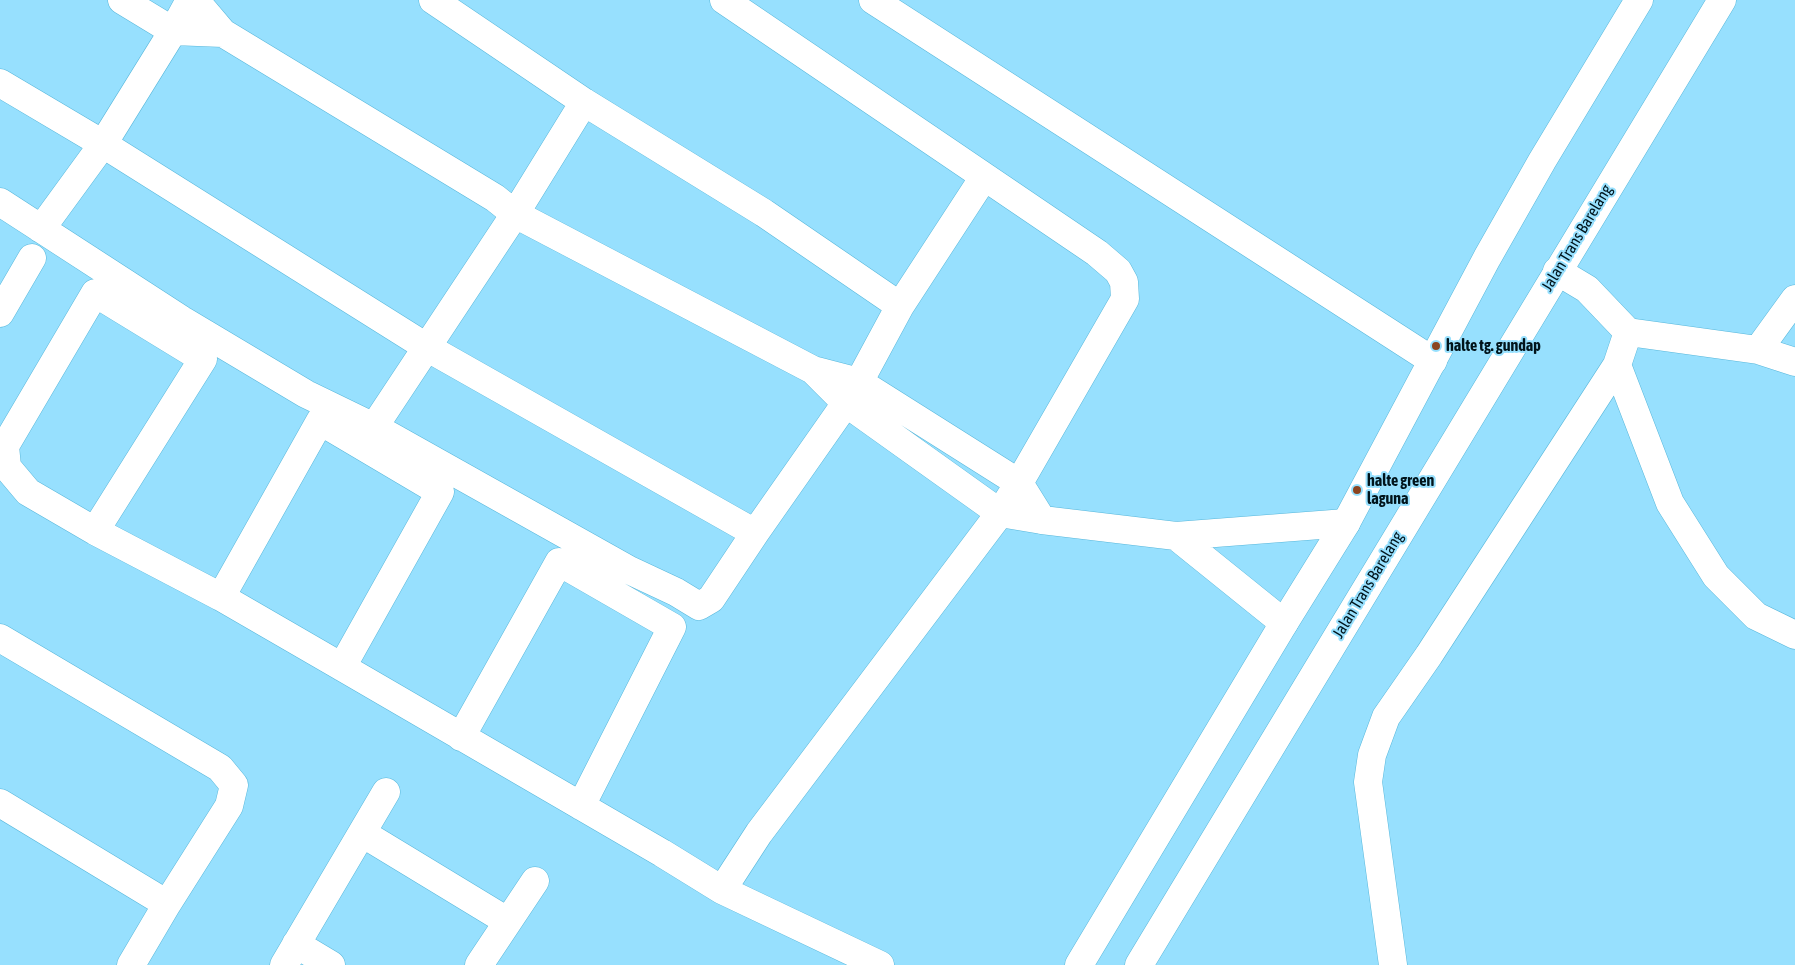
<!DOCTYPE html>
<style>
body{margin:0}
canvas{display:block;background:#97e0fe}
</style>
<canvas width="1795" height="965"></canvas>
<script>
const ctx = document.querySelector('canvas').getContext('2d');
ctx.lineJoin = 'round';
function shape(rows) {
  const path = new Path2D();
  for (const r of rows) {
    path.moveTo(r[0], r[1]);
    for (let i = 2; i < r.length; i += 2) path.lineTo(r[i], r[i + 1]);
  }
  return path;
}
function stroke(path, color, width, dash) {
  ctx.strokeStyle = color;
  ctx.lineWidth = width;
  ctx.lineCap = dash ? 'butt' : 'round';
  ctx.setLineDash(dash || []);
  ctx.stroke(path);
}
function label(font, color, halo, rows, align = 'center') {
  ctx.font = font + ' "Asap Condensed",sans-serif';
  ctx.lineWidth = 4;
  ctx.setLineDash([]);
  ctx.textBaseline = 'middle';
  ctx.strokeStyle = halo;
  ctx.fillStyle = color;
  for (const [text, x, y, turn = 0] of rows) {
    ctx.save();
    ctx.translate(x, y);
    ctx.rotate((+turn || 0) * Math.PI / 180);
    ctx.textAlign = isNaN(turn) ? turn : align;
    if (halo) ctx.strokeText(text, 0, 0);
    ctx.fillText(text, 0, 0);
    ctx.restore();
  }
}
const minor = shape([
 [122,0,173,31,223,33],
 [195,0,223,33,495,198,515,214,813,370,859,382,1019,483,1042,520,1000,513,846,403,813,370],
 [433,0,584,102,764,213,900,306],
 [873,0,1433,361],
 [0,83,103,144,428,348,755,533],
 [0,202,182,320,306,394,374,427,629,570,676,592,699,606,711,599,755,533,846,403,859,382,900,306,984,177],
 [41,229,103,144,173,31,190,0],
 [1557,271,1587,289,1628,332,1758,350,1795,362],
 [0,313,32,258],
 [1758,350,1795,299],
 [1617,365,1670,503,1716,576,1756,616,1795,635],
 [374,427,515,214,584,102],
 [1042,520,1176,536,1346,523],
 [95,531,203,359,95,293,5,446,7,467,28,492,95,531,221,597,342,667,662,853,722,890,759,833,1000,513,1019,483,1125,299,1124,282,1118,271,1097,253,724,0],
 [1176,536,1284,623],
 [221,597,320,421,440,492,342,667],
 [0,638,220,768,234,785,229,806,167,904,131,965],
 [461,737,559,562,672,627,581,806],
 [0,803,167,904],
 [362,833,507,921],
 [722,890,880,965],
 [296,944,331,965],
 [284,965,386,792],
 [479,965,535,881],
 [1393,965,1368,782,1372,755,1386,717,1429,655,1617,365,1628,332]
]);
const highway = shape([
 [1079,965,1284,623,1346,523,1487,258,1542,161,1639,0],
 [1139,965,1722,0]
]);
const markers = [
 [1436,346,5,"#8b4420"],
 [1357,490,5,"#8b4420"]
];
const streetNames = [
 ["Jalan Trans Barelang",1577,238,-59],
 ["Jalan Trans Barelang",1368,585,-59]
];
const poiNames = [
 ["halte tg. gundap",1446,346],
 ["halte green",1367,481],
 ["laguna",1367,499]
];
stroke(minor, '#57b7db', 29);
stroke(highway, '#57b7db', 29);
stroke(minor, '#fff', 28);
stroke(highway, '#fff', 28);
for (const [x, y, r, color] of markers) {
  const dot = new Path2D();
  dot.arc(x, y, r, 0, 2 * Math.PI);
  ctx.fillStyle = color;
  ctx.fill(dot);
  stroke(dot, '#97e0fe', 2);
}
label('16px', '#01141b', '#97e0fe', streetNames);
label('bold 16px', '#01141b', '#97e0fe', poiNames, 'left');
</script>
